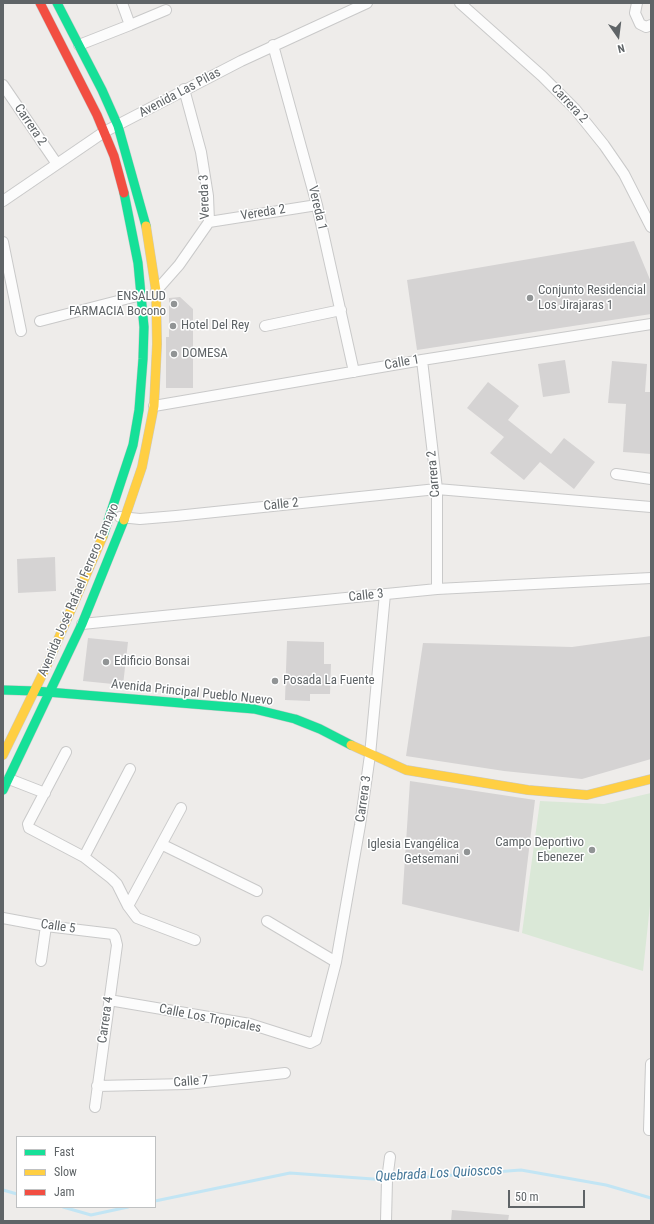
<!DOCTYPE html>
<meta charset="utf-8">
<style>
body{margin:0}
#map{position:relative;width:654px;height:1224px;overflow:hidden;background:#eeecea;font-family:"Roboto Condensed",sans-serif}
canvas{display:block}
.frame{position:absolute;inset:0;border:4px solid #5f6467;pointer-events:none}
.legend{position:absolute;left:16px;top:1136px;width:140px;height:72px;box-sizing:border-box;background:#fff;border:1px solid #bfc1c2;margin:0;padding:5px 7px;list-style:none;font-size:12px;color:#5f6467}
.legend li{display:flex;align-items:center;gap:8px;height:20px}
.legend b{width:20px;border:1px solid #bfc1c2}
.north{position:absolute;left:598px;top:16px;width:40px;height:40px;-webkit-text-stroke:3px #fff;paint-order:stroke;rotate:166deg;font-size:11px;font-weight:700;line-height:16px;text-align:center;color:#5f6467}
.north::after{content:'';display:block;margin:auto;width:14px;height:18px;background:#5f6467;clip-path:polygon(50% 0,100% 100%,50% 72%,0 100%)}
.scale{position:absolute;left:508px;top:1190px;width:77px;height:18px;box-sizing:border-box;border:2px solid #5f6467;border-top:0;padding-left:5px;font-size:12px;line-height:14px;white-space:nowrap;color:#5f6467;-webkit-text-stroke:3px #fff;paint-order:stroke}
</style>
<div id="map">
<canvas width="654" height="1224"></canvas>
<div class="frame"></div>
<ul class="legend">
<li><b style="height:5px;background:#16e098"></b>Fast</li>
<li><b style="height:5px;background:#ffcf43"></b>Slow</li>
<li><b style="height:5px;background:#f24e42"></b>Jam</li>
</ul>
<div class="north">N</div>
<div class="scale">50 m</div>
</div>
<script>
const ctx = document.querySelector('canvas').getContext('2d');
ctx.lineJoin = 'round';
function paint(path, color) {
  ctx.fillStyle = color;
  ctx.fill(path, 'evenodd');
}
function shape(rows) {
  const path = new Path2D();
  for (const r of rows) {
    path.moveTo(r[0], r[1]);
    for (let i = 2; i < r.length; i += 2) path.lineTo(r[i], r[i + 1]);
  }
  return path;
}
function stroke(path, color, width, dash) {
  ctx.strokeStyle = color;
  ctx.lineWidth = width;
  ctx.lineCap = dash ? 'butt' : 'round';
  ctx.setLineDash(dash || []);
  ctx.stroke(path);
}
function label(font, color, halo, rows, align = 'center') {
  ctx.font = font + ' "Roboto Condensed",sans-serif';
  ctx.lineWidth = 3;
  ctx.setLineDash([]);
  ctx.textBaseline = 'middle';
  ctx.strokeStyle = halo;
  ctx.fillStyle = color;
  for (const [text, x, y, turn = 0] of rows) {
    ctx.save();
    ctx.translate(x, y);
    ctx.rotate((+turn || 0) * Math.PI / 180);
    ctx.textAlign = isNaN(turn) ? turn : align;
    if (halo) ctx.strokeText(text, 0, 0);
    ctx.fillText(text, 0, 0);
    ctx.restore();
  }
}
const green = shape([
 [651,793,651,896,643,971,522,933,540,801,604,804]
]);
const stream = shape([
 [3,1190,17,1194],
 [155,1201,290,1173,387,1180,521,1170,606,1185,651,1198],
 [63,1207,91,1215,128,1207]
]);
const building = shape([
 [634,241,651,282,651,314,417,350,407,280],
 [180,297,193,309,193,388,166,388,166,337,169,337,169,298],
 [565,360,570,393,543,397,538,364],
 [612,361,647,364,645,392,651,392,651,454,623,452,626,404,608,403],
 [488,382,519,406,508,420,551,454,564,438,595,462,574,489,540,462,524,480,490,453,504,437,467,408],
 [55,557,56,591,18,593,17,559],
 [651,636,651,759,582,779,504,771,406,756,423,643,572,647],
 [88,638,128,642,123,685,83,681],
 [287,641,324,642,324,664,331,664,330,694,310,694,310,701,285,700],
 [410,781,535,800,519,932,402,904],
 [452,1210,509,1215,508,1221,451,1221]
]);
const street = shape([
 [460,3,542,76,575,109,604,145,624,174,651,227],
 [637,3,635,13,640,24,646,27,651,25],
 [130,25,166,10],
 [79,45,130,25,122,3],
 [273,45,317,205,354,372],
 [3,85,57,164],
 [3,201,104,132,241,61,367,3],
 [209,222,317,205],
 [3,242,21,331],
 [156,291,179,265,209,222,208,196,201,152,184,89],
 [40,321,141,295],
 [265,326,341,310],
 [422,360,437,489,437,589],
 [154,406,422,360,651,324],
 [616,474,651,479],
 [120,517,140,519,176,516,437,489,651,507],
 [82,624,437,589,651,578],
 [66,752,28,824,29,828,84,857,111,878,117,884,128,906,137,918,195,940],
 [9,779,45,793],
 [163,845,257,891],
 [84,857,130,769],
 [128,906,181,808],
 [3,918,46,926,113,934,115,937,117,945,95,1107],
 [267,921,336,962],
 [41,961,46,926],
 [109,1000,250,1024,310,1043,316,1040,336,962,360,825,370,755,385,594],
 [651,1064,649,1130,651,1130],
 [97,1086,187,1084,285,1073],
 [386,1221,387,1180,390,1157]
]);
const fast = shape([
 [57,3,102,90,118,126,146,226],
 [103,536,133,445,139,410,143,359,144,327,138,263,124,193],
 [3,690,35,691,254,709,295,719,320,729,351,745],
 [3,790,82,624,124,520]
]);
const slow = shape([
 [124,520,142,467,154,406,157,344,156,291,146,226],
 [351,745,406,770,528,790,587,795,651,779],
 [3,755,47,665,103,536]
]);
const jam = shape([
 [40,3,97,115,114,156,124,193]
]);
const markers = [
 [530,298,4,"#919495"],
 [174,304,4,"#919495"],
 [173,326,4,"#919495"],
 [174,354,4,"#919495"],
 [106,662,4,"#919495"],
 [275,681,4,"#919495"],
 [592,850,4,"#919495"],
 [467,852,4,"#919495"]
];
const streetNames = [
 ["Avenida Las Pilas",180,93,-28],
 ["Carrera 2",569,104,47],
 ["Carrera 2",30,125,56],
 ["Vereda 3",205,197,-92],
 ["Vereda 1",317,208,77],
 ["Vereda 2",263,213,-9],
 ["Calle 1",402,363,-10],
 ["Carrera 2",434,474,-95],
 ["Calle 2",281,505,-6],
 ["Avenida José Rafael Ferrero Tamayo",79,590,-67],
 ["Calle 3",366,596,-6],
 ["Avenida Principal Pueblo Nuevo",192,693,6],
 ["Carrera 3",364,799,-82],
 ["Calle 5",58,927,8],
 ["Calle Los Tropicales",210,1019,11],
 ["Carrera 4",106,1020,-82],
 ["Calle 7",191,1082,-4]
];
const poiNames = [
 ["Conjunto Residencial",538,291],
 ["Los Jirajaras 1",538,306],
 ["ENSALUD",166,297,"right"],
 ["FARMACIA Bocono",166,312,"right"],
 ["Hotel Del Rey",181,326],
 ["DOMESA",182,354],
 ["Edificio Bonsai",114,662],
 ["Posada La Fuente",283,681],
 ["Campo Deportivo",584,843,"right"],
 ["Ebenezer",584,858,"right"],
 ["Iglesia Evangélica",459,845,"right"],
 ["Getsemani",459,860,"right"]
];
const waterNames = [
 ["Quebrada Los Quioscos",439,1174,-3]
];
paint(green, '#dae8d7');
stroke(stream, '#c2e5f4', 3);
paint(building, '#d5d3d3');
stroke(street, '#c9c9c9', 12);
stroke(fast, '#c8c9c9', 10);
stroke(slow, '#c8c9c9', 10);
stroke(jam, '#c8c9c9', 10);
stroke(street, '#fcfcfc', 10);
stroke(fast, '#16e098', 9);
stroke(slow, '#ffcf43', 9);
stroke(jam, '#f24e42', 9);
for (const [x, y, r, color] of markers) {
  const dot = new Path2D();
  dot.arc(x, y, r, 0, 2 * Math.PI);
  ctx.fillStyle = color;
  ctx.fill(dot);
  stroke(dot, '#fff', 1.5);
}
label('13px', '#5f6467', '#fff', streetNames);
label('13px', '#5f6467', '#fff', poiNames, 'left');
label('italic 14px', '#45789a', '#fff', waterNames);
</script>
